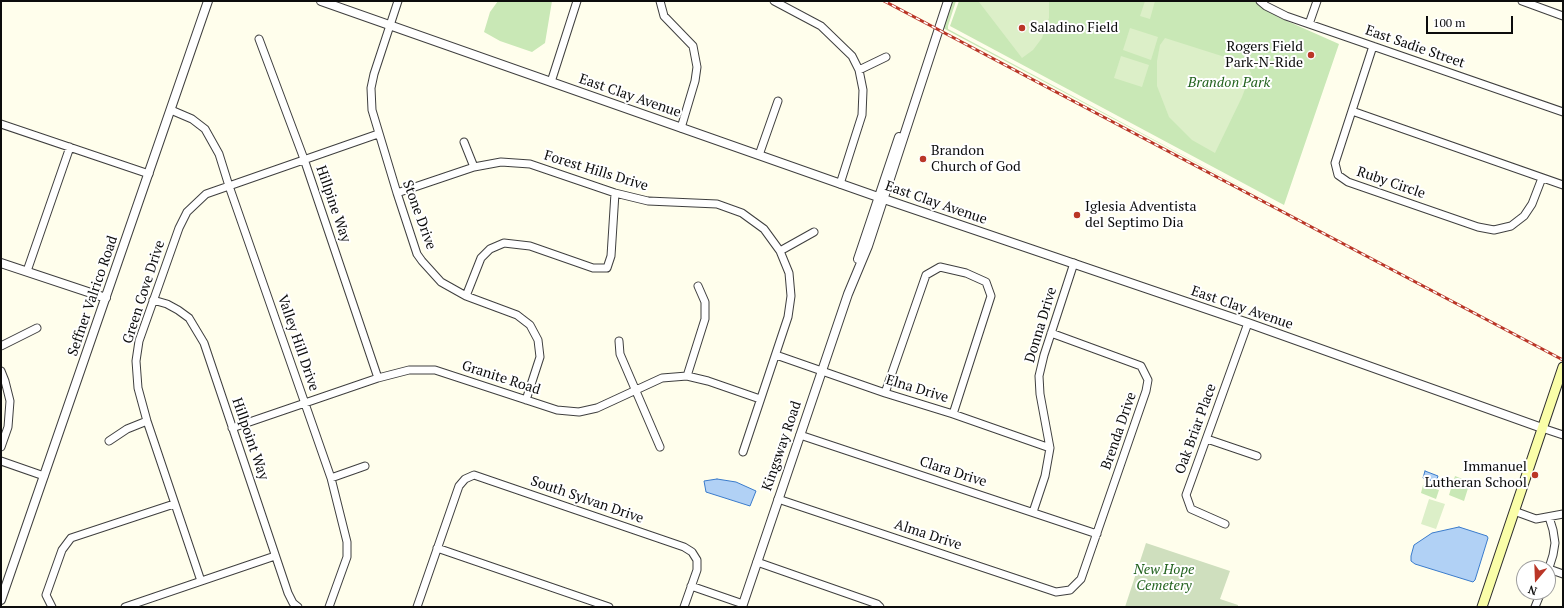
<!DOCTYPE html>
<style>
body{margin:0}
#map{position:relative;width:1564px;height:608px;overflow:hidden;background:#fffeec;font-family:"PT Serif",serif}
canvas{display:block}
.frame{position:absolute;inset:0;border:2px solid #0c0c0c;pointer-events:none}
.north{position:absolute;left:1516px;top:560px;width:40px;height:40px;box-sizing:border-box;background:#fff;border:1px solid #9e9e9e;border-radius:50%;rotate:199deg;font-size:11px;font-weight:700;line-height:16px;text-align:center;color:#0c0c0c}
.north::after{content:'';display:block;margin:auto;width:14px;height:18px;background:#ba3627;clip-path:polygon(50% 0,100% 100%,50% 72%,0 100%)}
.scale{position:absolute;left:1426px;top:16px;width:87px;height:18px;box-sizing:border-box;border:2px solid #0c0c0c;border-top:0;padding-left:5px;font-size:12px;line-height:14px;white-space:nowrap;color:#0c0c0c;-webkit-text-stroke:3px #fff;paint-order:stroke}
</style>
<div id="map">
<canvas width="1564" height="608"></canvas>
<div class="frame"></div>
<div class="north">N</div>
<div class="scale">100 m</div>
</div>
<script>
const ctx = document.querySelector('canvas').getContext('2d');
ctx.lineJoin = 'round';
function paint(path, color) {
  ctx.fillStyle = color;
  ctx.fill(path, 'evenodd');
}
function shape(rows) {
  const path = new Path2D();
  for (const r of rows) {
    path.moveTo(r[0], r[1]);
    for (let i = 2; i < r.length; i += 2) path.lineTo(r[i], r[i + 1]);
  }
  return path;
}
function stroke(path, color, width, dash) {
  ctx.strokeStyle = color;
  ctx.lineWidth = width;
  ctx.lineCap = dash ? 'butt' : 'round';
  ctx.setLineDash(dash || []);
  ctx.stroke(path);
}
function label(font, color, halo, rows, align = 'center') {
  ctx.font = font + ' "PT Serif",serif';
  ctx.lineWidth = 4;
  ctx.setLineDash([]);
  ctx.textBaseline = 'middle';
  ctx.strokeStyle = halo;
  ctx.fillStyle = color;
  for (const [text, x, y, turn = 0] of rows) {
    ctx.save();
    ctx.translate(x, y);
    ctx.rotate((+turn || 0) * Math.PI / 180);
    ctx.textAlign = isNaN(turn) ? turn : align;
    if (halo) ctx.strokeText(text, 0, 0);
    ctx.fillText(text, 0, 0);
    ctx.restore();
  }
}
const green = shape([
 [498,1,552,1,545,43,532,52,500,41,484,32,490,12],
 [952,1,956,1,948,26,948,29,1281,208,943,28],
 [959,1,1256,1,1278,17,1339,44,1284,205,950,26],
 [1455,476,1470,482,1464,501,1449,495],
 [1423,485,1439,490,1436,499,1421,493]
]);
const cemetery = shape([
 [1146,543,1230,571,1220,599,1238,605,1238,607,1125,607]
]);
const pitch = shape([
 [987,1,1049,1,1049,18,1042,38,1033,50,1022,58,979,2],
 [1145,1,1155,1,1150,19,1140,16],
 [1130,28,1158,37,1151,60,1123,50],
 [1165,38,1228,58,1245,62,1251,73,1242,97,1215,153,1192,140,1169,117,1157,86,1157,61,1160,45],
 [1121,56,1149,65,1142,87,1114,78],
 [1429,499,1445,504,1436,529,1421,524]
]);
const water = shape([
 [1425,471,1438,476,1436,482,1423,478,1425,471],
 [717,479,736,482,756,491,750,506,706,492,704,481,717,479],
 [1459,527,1487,536,1488,538,1475,580,1473,582,1415,564,1411,561,1411,556,1414,545,1432,533,1459,527]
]);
const minor = shape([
 [398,1,374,74,371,88,372,110,397,193,417,254,422,261,441,282,466,296,517,315,530,325,538,340,540,357,526,400],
 [660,1,664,16,693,46,697,67,695,81,681,128],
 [774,1,821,26,852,56,859,70,863,90,862,115,840,184],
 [1260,1,1266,6,1286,16,1563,112],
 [1522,1,1563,16],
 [1309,24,1317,1],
 [259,39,304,159,378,378],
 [1373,46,1335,163,1338,175,1348,182,1478,227,1494,230,1511,226,1524,216,1532,204,1542,178],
 [859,70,886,57],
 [551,82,577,1],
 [171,110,192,119,205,129,219,154,229,186,331,478,347,542,347,557,329,607],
 [1352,111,1563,185],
 [1,124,149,174],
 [464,142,474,167],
 [759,155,778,101],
 [397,193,474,167,501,162,530,164,615,193,648,201,717,204,742,213,764,229,780,251,789,273,791,296,788,317,743,452],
 [780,251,814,232],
 [27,271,70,147],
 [466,296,481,258,490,249,504,243,530,246,593,268,607,268,611,256,615,193],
 [153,300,167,304,178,310,189,318,204,343,288,593,293,603,298,607],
 [619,341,620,354,660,447],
 [1,346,37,328],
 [776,355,885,393,953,414,1050,448],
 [1,371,5,381,10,401,8,427,1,447],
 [687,376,705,319,705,302,698,286],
 [885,393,926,275,940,267,966,273,986,282,991,296,953,414],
 [232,428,378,378,409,370,435,370,557,410,579,412,597,408,662,378,687,376,708,381,760,399],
 [1542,428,1563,435],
 [800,435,1097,534],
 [1207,439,1257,456],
 [109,441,127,429,147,421],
 [1,461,44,476],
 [331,478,365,466],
 [778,499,1056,592,1070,590,1081,579,1146,391,1148,380,1141,366,1051,333],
 [1514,511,1536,519,1563,514],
 [1033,512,1045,476,1050,448,1040,394,1039,376,1044,355,1074,263],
 [1225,524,1191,509,1186,495,1248,323],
 [437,548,609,607],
 [757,562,877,604,880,607],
 [1549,569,1563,574],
 [1548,571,1553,555,1555,543,1553,530,1549,517],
 [201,581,147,421,138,388,136,361,139,341,179,228,187,212,206,194,378,134],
 [691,586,743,604],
 [52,607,46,595,62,550,71,538,174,504],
 [125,607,275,556],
 [417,607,459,486,465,479,474,475,684,547,692,552,697,560,697,570,684,607],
 [1535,607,1541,592]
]);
const tertiary = shape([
 [321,1,878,197,1248,323,1542,428],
 [858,259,899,137],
 [1,263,106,298],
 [1,600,208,1],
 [742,607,848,294,868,246,948,1]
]);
const secondary = shape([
 [1482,607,1563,367]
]);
const rail = shape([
 [884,1,1563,360]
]);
const markers = [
 [1022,28,4,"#ba3627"],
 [1311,55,4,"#ba3627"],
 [923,159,4,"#ba3627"],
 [1077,215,4,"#ba3627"],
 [1535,475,4,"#ba3627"]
];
const poiNames = [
 ["Saladino Field",1030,28],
 ["Rogers Field",1303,47,"right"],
 ["Park-N-Ride",1303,63,"right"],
 ["Brandon",931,151],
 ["Church of God",931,167],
 ["Iglesia Adventista",1085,207],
 ["del Septimo Dia",1085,223],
 ["Immanuel",1527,467,"right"],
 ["Lutheran School",1527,483,"right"]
];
const streetNames = [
 ["East Sadie Street",1415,47,19],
 ["East Clay Avenue",630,96,19],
 ["Forest Hills Drive",596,171,17],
 ["Ruby Circle",1391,183,19],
 ["East Clay Avenue",936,203,19],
 ["Hillpine Way",333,204,71],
 ["Stone Drive",419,215,70],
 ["Green Cove Drive",144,292,-72],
 ["Seffner Valrico Road",93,296,-71],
 ["East Clay Avenue",1242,308,19],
 ["Donna Drive",1041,325,-73],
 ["Valley Hill Drive",298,343,71],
 ["Granite Road",501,378,18],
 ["Elna Drive",917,389,17],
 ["Oak Briar Place",1196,429,-70],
 ["Brenda Drive",1119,431,-71],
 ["Hillpoint Way",250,439,71],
 ["Kingsway Road",782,446,-71],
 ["Clara Drive",953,472,18],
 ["South Sylvan Drive",587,500,19],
 ["Alma Drive",928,535,18]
];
const parkNames = [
 ["Brandon Park",1229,83],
 ["New Hope",1164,570],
 ["Cemetery",1164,586]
];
paint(green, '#c9e8b6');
paint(cemetery, '#cfdfbe');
paint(pitch, '#dcefc8');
paint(water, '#b1d1f5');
stroke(water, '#3a7bcb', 1);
stroke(minor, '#3f3f3f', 9);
stroke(tertiary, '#3f3f3f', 10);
stroke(secondary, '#2e2e2e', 11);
stroke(minor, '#fff', 7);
stroke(tertiary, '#fff', 8);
stroke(secondary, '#fafea8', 9);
stroke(rail, '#ba3627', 3);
stroke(rail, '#fff', 1.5, [4.5]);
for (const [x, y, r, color] of markers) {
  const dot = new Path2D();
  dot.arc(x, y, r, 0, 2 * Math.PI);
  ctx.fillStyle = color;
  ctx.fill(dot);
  stroke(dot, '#fff', 1.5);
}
label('14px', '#0c0c0c', '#fff', poiNames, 'left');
label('14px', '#0c0c0c', '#fff', streetNames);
label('italic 14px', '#22621e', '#fff', parkNames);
</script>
